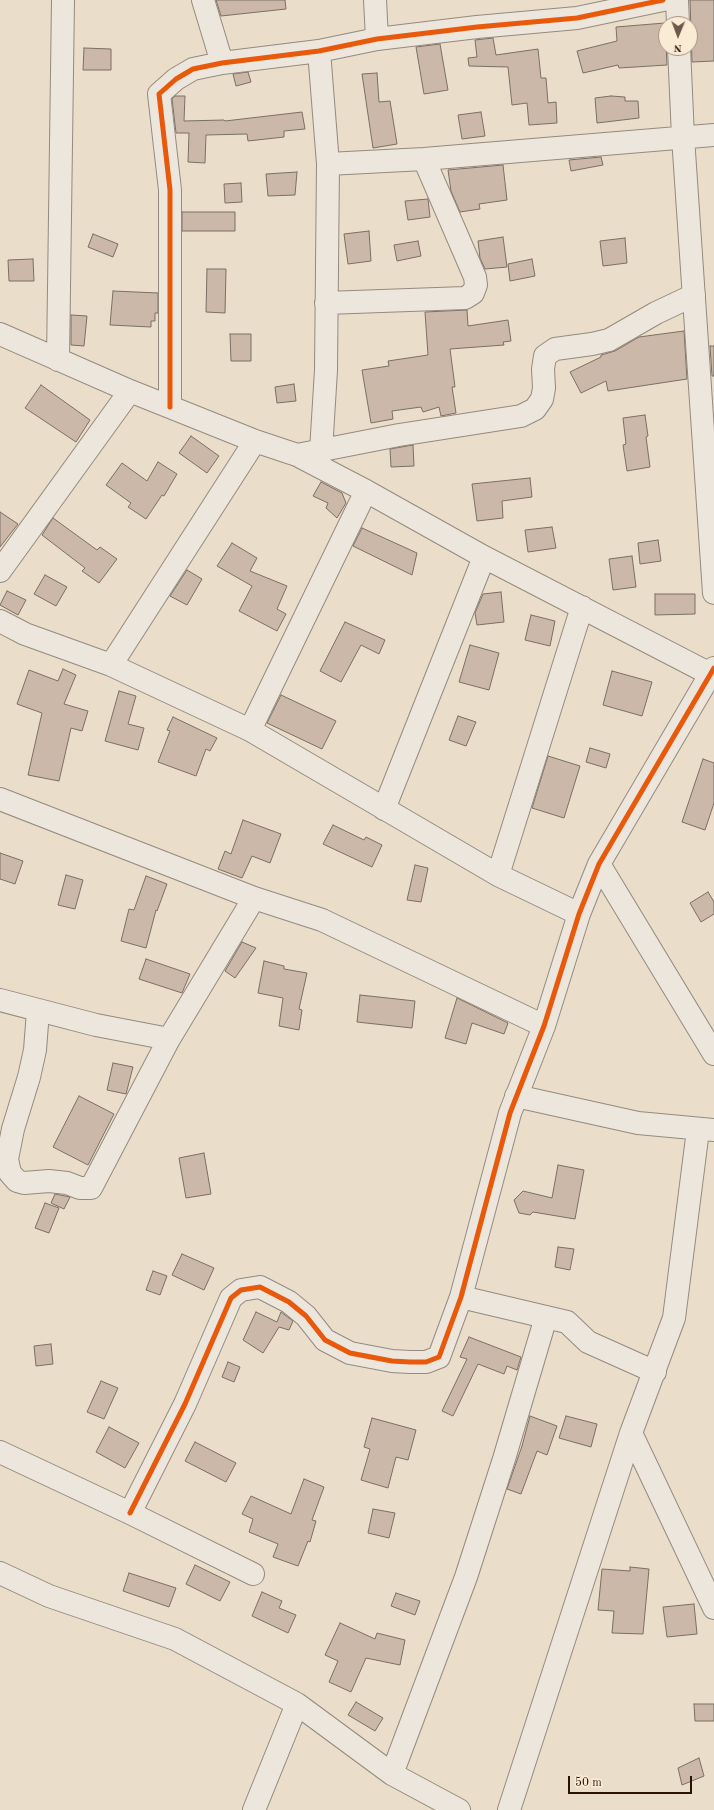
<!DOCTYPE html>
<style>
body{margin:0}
#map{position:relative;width:714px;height:1810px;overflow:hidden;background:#eaddca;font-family:"Old Standard TT",serif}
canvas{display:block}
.north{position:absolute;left:658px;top:16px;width:40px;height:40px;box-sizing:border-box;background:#faebd4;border:1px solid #a79481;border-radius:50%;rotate:181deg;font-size:11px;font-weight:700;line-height:16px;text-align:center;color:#2a1204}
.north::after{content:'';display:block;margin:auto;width:14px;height:18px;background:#6d5949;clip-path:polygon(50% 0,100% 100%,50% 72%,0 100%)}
.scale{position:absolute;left:568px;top:1776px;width:124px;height:18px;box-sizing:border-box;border:2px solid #2a1204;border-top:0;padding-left:5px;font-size:12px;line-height:14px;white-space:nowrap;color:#2a1204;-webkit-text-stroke:3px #faebd4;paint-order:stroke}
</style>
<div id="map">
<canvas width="714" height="1810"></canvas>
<div class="north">N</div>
<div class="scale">50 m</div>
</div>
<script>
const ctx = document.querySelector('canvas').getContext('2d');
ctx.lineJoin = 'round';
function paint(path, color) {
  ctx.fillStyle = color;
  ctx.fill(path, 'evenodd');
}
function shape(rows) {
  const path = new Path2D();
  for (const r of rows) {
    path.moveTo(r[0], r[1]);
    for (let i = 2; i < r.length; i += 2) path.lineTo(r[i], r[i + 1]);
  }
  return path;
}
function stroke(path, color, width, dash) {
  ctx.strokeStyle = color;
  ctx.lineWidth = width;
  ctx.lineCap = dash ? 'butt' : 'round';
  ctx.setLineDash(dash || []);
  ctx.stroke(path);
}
const building = shape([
 [216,0,285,0,286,9,221,16,216,0],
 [690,0,714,0,714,61,692,62,690,0],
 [665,23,667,65,619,68,618,65,583,73,577,51,617,41,616,27,665,23],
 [493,38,496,55,538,49,541,78,546,78,548,103,556,102,557,123,529,125,527,103,512,105,508,67,469,66,468,58,477,57,475,40,493,38],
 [440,44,448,90,424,94,416,47,440,44],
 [84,48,111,49,111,70,83,70,84,48],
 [248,72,251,82,236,86,233,74,248,72],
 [377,73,379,102,390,101,397,144,373,148,362,74,377,73],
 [175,96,185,96,184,121,224,120,225,121,302,112,305,129,284,131,284,137,248,141,247,134,206,135,205,163,188,162,189,133,176,133,172,99,175,96],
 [611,96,625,97,625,101,638,101,639,118,597,123,595,98,611,96],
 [481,112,485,136,462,139,458,115,481,112],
 [601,157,603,165,571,171,569,160,601,157],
 [503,165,507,200,479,204,480,209,460,212,451,191,448,170,503,165],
 [297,172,295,195,268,196,266,174,297,172],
 [241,183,242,202,225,203,224,184,241,183],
 [428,199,430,217,408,220,405,201,428,199],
 [182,212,235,212,235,231,182,231,182,212],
 [369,231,371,261,348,264,344,234,369,231],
 [93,234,118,244,113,257,88,247,93,234],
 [503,237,507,267,485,269,480,258,478,241,503,237],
 [625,238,627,263,603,266,600,241,625,238],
 [418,241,421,256,397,261,394,245,418,241],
 [33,259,34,281,9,281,8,260,33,259],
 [532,259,535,276,510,281,508,264,532,259],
 [207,269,226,269,225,313,206,312,207,269],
 [113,291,158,293,158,313,155,313,155,321,151,321,151,327,110,325,113,291],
 [467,310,468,326,508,320,511,341,503,342,504,345,450,349,455,387,452,387,456,413,441,416,439,407,423,412,421,407,392,411,393,419,371,423,362,370,389,366,388,361,428,355,425,312,467,310],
 [71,315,87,316,84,346,71,345,71,315],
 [684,331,687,379,608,391,606,381,581,393,570,372,601,357,601,355,615,351,639,337,684,331],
 [230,334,251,334,251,361,231,361,230,334],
 [710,346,714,346,714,376,712,376,710,346],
 [294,384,296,401,277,403,275,387,294,384],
 [41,385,90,420,76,442,25,408,41,385],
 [645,415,648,436,646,437,650,467,627,471,623,445,626,444,623,418,645,415],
 [191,436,219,456,207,473,179,453,191,436],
 [413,445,414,466,391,467,390,449,413,445],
 [158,462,177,474,164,496,162,495,146,519,128,507,131,503,106,485,122,463,147,481,158,462],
 [530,478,532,497,502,501,503,518,477,521,472,484,530,478],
 [321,482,342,493,346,503,337,518,326,508,328,503,313,496,321,482],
 [0,512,18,524,0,547,0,512],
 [53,518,97,550,100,547,117,559,99,583,82,571,85,568,42,535,53,518],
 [552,527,556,548,528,552,525,530,552,527],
 [362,528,417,553,412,575,353,546,362,528],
 [658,540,661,561,640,564,638,543,658,540],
 [232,543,257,558,250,571,287,586,277,609,286,614,277,631,239,611,252,586,217,566,232,543],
 [632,556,636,587,613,590,609,559,632,556],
 [187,570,202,579,187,605,170,596,187,570],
 [45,575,67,587,56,606,34,594,45,575],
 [7,591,26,600,18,615,0,605,7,591],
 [501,592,504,622,477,625,475,613,483,594,501,592],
 [655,594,695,594,695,614,655,615,655,594],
 [531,615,555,621,550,646,525,640,531,615],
 [345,622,385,640,379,654,361,645,341,682,320,671,345,622],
 [470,645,499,653,489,690,459,682,470,645],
 [63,669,76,675,64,704,88,711,82,731,71,728,59,781,28,775,42,713,17,704,29,670,58,681,63,669],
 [612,671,652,682,642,716,603,705,612,671],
 [119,691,136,696,128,724,144,728,138,750,105,741,119,691],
 [281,695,336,721,322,749,267,723,281,695],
 [458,716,476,722,466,746,449,740,458,716],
 [173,717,217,738,210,751,206,749,196,776,158,762,170,731,167,730,173,717],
 [590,748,610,754,606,768,586,762,590,748],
 [548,756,580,766,564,818,532,808,548,756],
 [703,759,714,763,714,803,705,830,682,822,703,759],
 [243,820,281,834,270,863,252,856,242,878,218,869,225,851,231,854,243,820],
 [333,825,364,840,366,837,382,845,372,867,323,844,333,825],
 [0,853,23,861,15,884,0,879,0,853],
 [415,865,428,868,421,902,407,900,415,865],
 [66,875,83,880,75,909,58,905,66,875],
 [146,876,167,884,157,911,156,910,146,948,121,941,129,909,134,910,146,876],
 [708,892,714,902,714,914,701,922,690,903,708,892],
 [242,942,256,948,235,978,225,971,242,942],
 [146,959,190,974,182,993,139,979,146,959],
 [264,961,284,966,284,969,307,973,299,1009,302,1010,299,1030,279,1026,283,998,258,993,264,961],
 [360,995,415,1001,412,1028,357,1022,360,995],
 [457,998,508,1023,504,1034,472,1023,466,1044,445,1038,457,998],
 [113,1063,133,1067,126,1094,107,1090,113,1063],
 [79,1096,114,1114,88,1165,53,1147,79,1096],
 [204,1153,211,1194,186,1198,179,1158,204,1153],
 [558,1165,584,1170,575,1219,533,1212,530,1215,519,1213,514,1200,523,1191,552,1198,558,1165],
 [55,1194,70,1197,64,1209,51,1203,55,1194],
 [45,1203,59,1208,49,1233,35,1228,45,1203],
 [558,1247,574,1249,570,1270,555,1267,558,1247],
 [182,1254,214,1268,204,1290,172,1275,182,1254],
 [153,1271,167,1276,160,1295,146,1290,153,1271],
 [256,1312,277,1322,281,1312,293,1321,289,1330,279,1327,263,1353,243,1340,256,1312],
 [469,1337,521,1357,517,1370,507,1366,504,1374,478,1364,453,1416,442,1411,467,1359,460,1357,469,1337],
 [51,1344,53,1364,36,1366,34,1346,51,1344],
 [228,1362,240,1367,234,1382,222,1377,228,1362],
 [101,1381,118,1388,104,1419,87,1412,101,1381],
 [530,1416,557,1426,547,1455,537,1451,521,1494,507,1489,522,1446,530,1416],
 [566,1416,597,1424,591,1447,559,1438,566,1416],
 [372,1418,416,1430,408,1460,396,1457,388,1488,361,1480,370,1449,364,1447,372,1418],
 [109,1427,139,1443,125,1468,96,1452,109,1427],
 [195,1442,236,1463,226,1482,185,1461,195,1442],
 [304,1479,324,1487,312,1520,316,1521,310,1542,308,1541,298,1566,273,1557,278,1544,249,1532,253,1519,242,1514,251,1496,291,1514,304,1479],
 [373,1509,395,1513,389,1538,368,1533,373,1509],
 [195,1565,230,1582,220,1601,186,1584,195,1565],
 [630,1567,649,1569,643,1634,612,1633,614,1611,598,1610,602,1569,630,1571,630,1567],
 [129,1573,176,1588,169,1607,123,1591,129,1573],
 [262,1592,282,1601,279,1608,296,1615,288,1633,252,1616,262,1592],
 [396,1593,420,1601,415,1615,391,1606,396,1593],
 [694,1604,697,1634,667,1637,663,1607,694,1604],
 [340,1623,375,1639,377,1633,405,1640,400,1665,366,1658,351,1692,329,1682,338,1661,325,1655,340,1623],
 [356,1702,383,1718,375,1731,348,1715,356,1702],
 [694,1704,714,1704,714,1721,695,1721,694,1704],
 [699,1758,704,1776,682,1785,678,1768,699,1758]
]);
const minor = shape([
 [203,0,222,63],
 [375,0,377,39],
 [677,0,678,24],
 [679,48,683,137,714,593],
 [319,51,328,164,326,370,321,451],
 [328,164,424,159,714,135],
 [326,303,465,298,473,293,476,285,475,277,424,159],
 [0,334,130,391,255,441,297,455,366,491,484,557,714,676],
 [58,360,63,0],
 [170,407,170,190,159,94,176,79,193,69,222,63,319,51,377,39,477,27,577,18,663,0],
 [297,455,399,435,521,416,535,409,542,399,544,388,543,369,545,356,555,349,592,344,609,340,656,313,694,295],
 [0,571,130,391],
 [0,621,25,634,111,665,250,730,498,875,579,914],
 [111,665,255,441],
 [250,730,366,491],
 [0,799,254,898,322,920,544,1026],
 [384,809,484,557],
 [599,864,714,1054],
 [498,875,582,607],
 [0,1000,96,1025,169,1039],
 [38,1011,35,1050,29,1077,13,1129,7,1159,10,1173,17,1181,24,1183,49,1181,67,1183,80,1188,91,1188,169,1039,254,898],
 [516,1096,638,1123,714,1130],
 [461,1297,567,1322,588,1342,655,1372],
 [631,1433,714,1608],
 [0,1452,130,1513,253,1574],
 [130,1513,185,1404,231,1298,241,1290,260,1287,289,1302,306,1316,325,1340,350,1353,392,1361,410,1362,426,1362,439,1357,461,1297,510,1113,544,1026,579,914,599,864,714,668],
 [0,1573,49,1596,175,1639,297,1704,392,1774,459,1810],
 [392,1774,466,1577,504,1459,546,1317],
 [254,1810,297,1704],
 [509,1810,631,1433,674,1318,698,1130]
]);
const cycleway = shape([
 [170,407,170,190,159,94,176,79,193,69,222,63,319,51,377,39,477,27,577,18,663,0],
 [130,1513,185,1404,231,1298,241,1290,260,1287,289,1302,306,1316,325,1340,350,1353,392,1361,410,1362,426,1362,439,1357,461,1297,510,1113,544,1026,579,914,599,864,714,668]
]);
paint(building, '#ccb8a9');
stroke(building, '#7a6f64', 1);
stroke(minor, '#958a7e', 24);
stroke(minor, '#ede6dd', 22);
stroke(cycleway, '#e8590c', 5);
</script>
